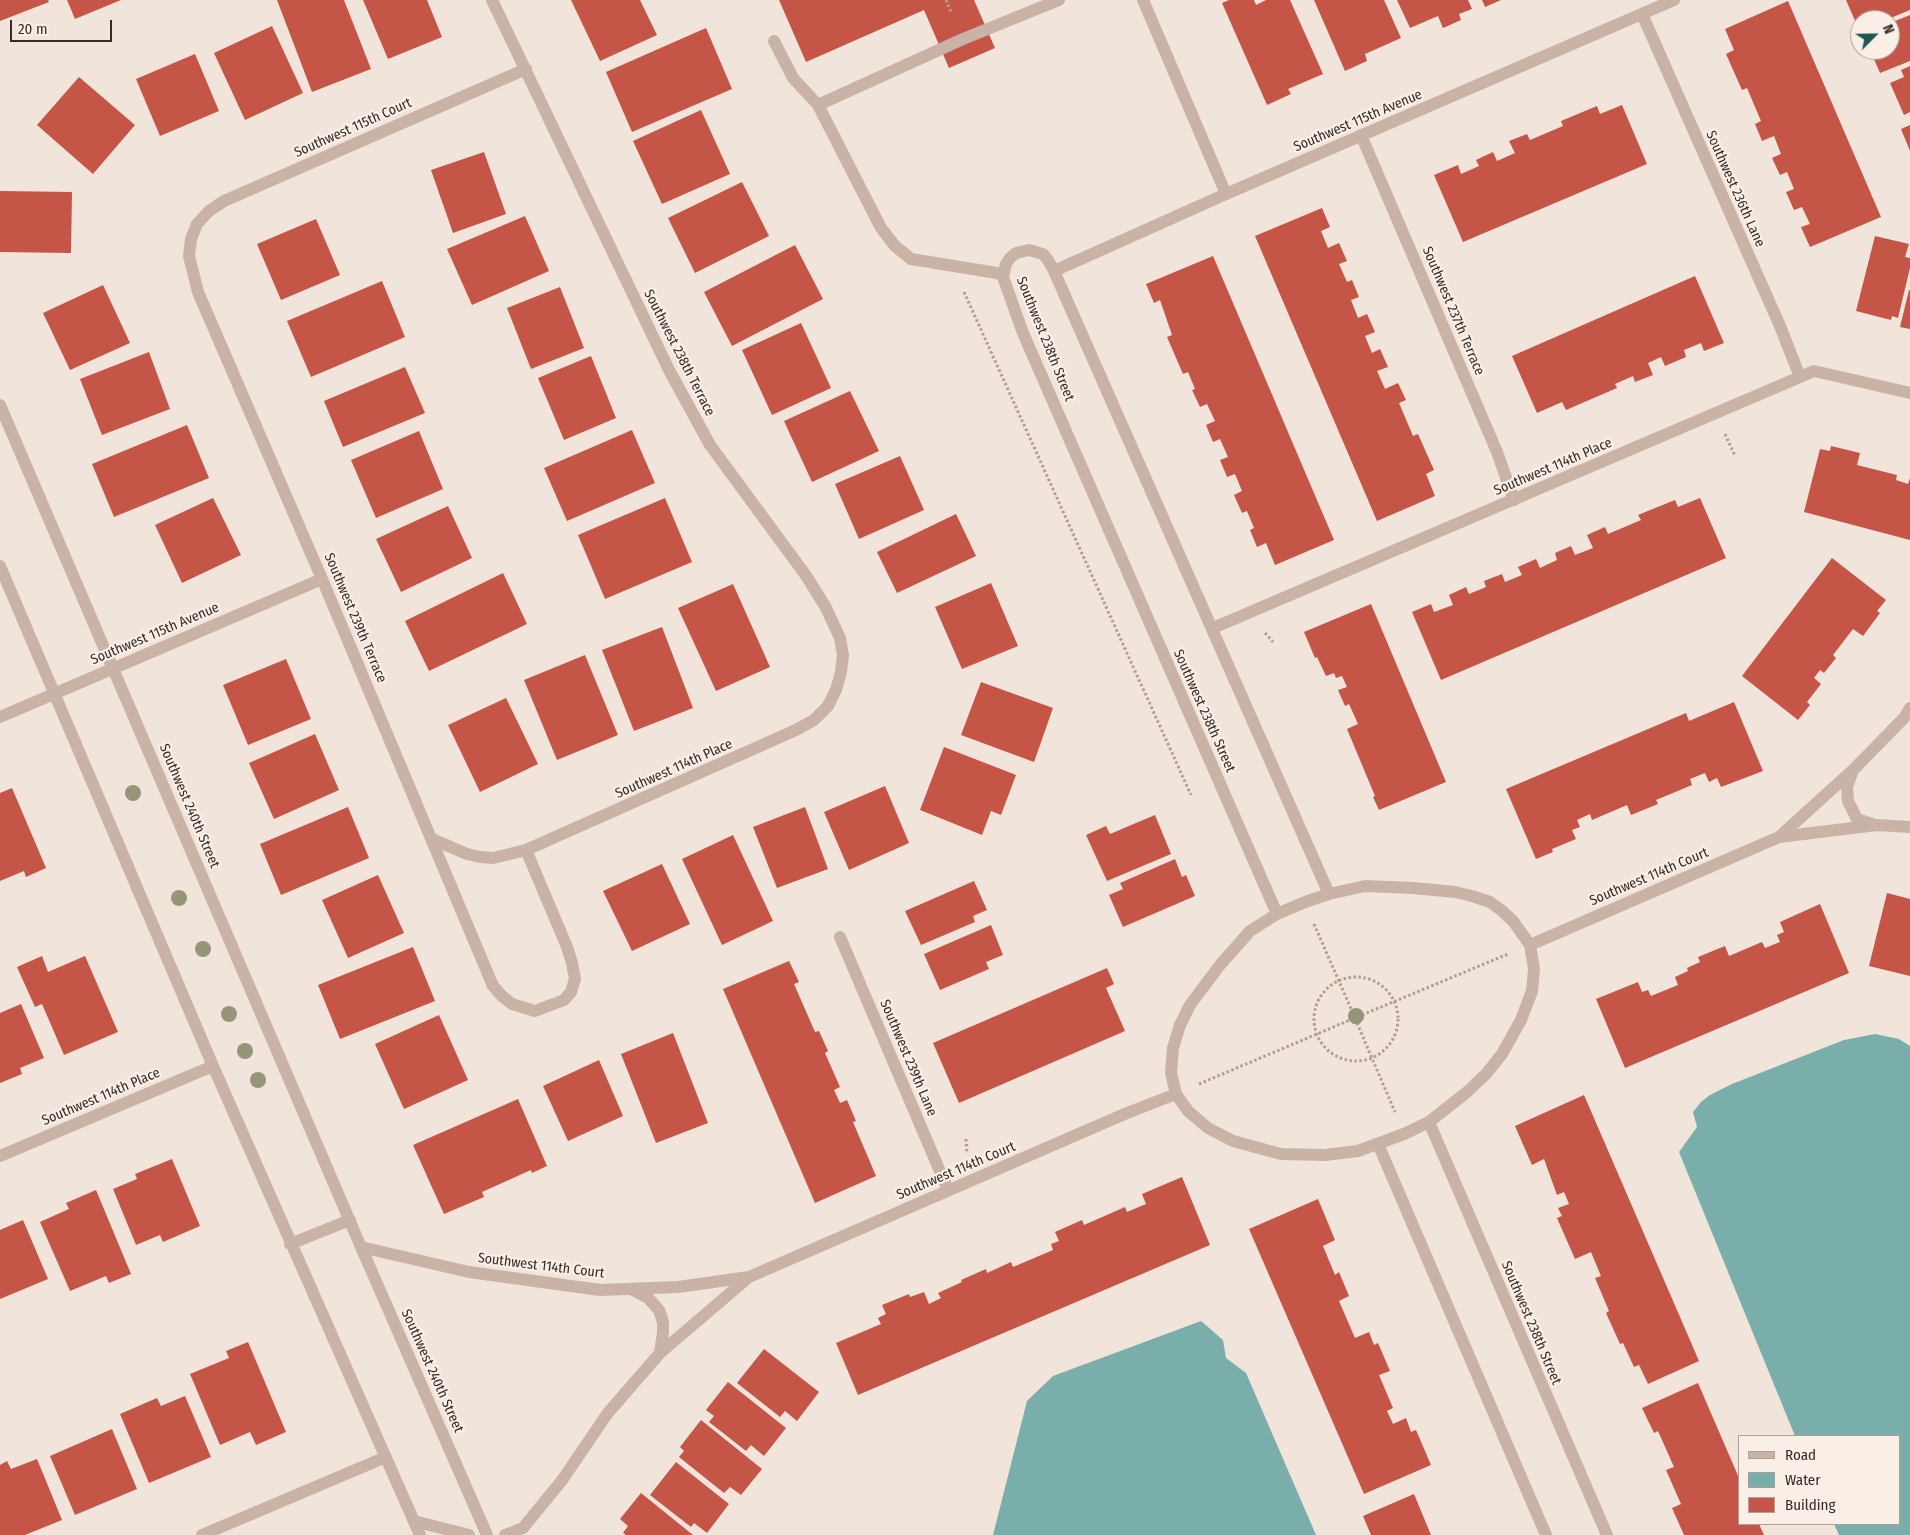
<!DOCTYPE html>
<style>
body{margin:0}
#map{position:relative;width:1910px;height:1535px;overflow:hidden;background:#f1e4db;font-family:"Fira Sans Condensed",sans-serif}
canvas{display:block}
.legend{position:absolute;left:1738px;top:1435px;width:162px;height:90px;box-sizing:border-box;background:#f9efe7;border:1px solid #aba09b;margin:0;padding:6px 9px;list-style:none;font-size:15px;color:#362a28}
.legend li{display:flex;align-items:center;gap:10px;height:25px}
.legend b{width:25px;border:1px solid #aba09b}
.north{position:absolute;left:1850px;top:10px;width:50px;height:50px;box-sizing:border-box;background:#f9efe7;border:1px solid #aba09b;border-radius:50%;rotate:67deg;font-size:14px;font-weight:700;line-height:20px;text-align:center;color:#362a28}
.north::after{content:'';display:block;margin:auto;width:18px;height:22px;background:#1d5754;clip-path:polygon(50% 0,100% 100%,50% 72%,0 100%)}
.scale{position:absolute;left:10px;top:20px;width:102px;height:22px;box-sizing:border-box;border:2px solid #362a28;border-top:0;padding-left:6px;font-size:15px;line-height:18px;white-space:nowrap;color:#362a28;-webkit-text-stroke:4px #f9efe7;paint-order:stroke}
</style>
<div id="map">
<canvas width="1910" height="1535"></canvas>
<ul class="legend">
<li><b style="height:6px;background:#c9b3a7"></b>Road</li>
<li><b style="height:14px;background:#7aaeaa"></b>Water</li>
<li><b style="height:14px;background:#c55546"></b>Building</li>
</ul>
<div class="north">N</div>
<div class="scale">20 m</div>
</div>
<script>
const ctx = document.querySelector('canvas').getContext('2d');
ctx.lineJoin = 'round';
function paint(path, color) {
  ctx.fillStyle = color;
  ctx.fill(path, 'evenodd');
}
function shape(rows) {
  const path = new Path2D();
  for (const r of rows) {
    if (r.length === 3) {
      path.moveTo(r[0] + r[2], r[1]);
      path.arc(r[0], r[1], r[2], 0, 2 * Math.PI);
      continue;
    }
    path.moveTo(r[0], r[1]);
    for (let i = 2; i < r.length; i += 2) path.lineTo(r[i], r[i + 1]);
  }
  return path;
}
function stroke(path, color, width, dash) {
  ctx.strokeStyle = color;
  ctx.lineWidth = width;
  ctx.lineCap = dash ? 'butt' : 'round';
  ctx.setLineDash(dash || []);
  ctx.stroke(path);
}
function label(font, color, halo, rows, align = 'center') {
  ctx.font = font + ' "Fira Sans Condensed",sans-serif';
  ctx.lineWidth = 4.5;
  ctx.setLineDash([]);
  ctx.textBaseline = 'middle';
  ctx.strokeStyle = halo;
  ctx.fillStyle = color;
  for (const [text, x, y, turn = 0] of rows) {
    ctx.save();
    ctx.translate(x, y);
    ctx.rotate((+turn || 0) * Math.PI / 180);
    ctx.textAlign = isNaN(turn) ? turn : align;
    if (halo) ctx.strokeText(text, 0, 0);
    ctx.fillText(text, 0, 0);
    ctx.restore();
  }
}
const water = shape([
 [1875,1034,1899,1039,1910,1046,1910,1535,1839,1535,1834,1524,1899,1524,1899,1436,1795,1436,1679,1152,1697,1127,1693,1112,1701,1102,1710,1095,1732,1084,1844,1040],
 [1201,1321,1223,1340,1226,1358,1246,1373,1316,1535,993,1535,1027,1401,1053,1376]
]);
const building = shape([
 [0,0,48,0,49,2,0,21],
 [67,0,121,0,75,19],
 [277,0,344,0,371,69,312,92],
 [363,0,427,0,442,37,388,59],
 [571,0,640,0,657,35,600,61],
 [779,0,974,0,995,48,949,68,924,10,806,62],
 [1229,0,1254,0,1256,5,1266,0,1290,0,1323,74,1288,89,1291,94,1267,105,1222,3],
 [1314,0,1384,0,1401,38,1365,54,1367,61,1345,71],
 [1397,0,1468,0,1472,9,1459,14,1461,20,1443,28,1438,16,1410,28],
 [1482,0,1501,0,1485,7],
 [1846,0,1910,0,1910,10,1886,20,1860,20,1860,32],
 [1788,1,1881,217,1810,247,1801,227,1810,224,1802,207,1794,210,1786,192,1794,189,1787,172,1780,175,1772,158,1781,154,1774,136,1762,141,1755,124,1761,121,1747,88,1742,90,1726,54,1734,50,1725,29],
 [1910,15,1910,61,1880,73,1870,50,1890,50,1890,23],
 [272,26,303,93,245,120,214,53],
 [706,28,732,89,632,132,606,72],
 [195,54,219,111,160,136,136,79],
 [1910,66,1910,112,1904,115,1890,83,1904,77,1901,70],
 [79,77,135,125,93,174,37,125],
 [1622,105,1647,164,1463,242,1434,175,1458,165,1461,174,1479,166,1476,160,1493,152,1497,161,1515,153,1509,141,1527,134,1530,140,1563,126,1561,121,1597,106,1600,114],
 [701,110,730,174,662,204,633,141],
 [1910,125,1910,151,1901,129],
 [484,152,506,214,453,233,431,170],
 [742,182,769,236,695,273,668,218],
 [0,191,72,192,71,253,0,252],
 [1322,208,1330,227,1321,231,1328,248,1339,243,1347,261,1339,264,1347,282,1352,280,1359,297,1351,300,1358,318,1367,314,1375,332,1365,336,1372,353,1380,349,1388,367,1377,371,1385,389,1398,383,1406,400,1399,403,1413,436,1418,434,1434,470,1426,474,1435,496,1377,521,1255,236],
 [525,216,549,271,472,305,447,249],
 [316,219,340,275,281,300,257,244],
 [1875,236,1909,244,1905,257,1910,258,1910,268,1898,318,1892,316,1891,320,1856,311],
 [795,245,823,299,732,346,704,292],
 [1213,256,1334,540,1275,565,1266,543,1257,547,1250,530,1254,528,1247,511,1242,513,1234,495,1242,491,1235,474,1227,477,1220,460,1228,457,1220,439,1213,442,1206,425,1215,421,1207,404,1200,407,1192,390,1195,389,1188,372,1183,374,1167,337,1172,335,1160,300,1154,303,1146,284],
 [1695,276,1724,343,1704,351,1701,343,1684,350,1686,357,1665,366,1661,357,1648,363,1653,375,1635,382,1633,376,1615,384,1617,388,1566,410,1562,402,1537,413,1512,356],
 [382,281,405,337,311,377,287,321],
 [103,285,130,343,70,370,43,313],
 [560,287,584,348,531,369,507,308],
 [1909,290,1910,290,1910,329,1900,327],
 [801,323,831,388,772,415,742,350],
 [149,352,170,409,102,435,80,379],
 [591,356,616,418,564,440,538,378],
 [405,367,425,413,343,447,324,401],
 [850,391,879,451,812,482,784,421],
 [187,425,209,478,114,517,92,464],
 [632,430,655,483,567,521,544,468],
 [419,431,443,489,376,518,351,460],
 [1831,446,1860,453,1857,465,1897,475,1896,480,1908,484,1910,478,1910,540,1804,512,1820,449,1830,451],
 [900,456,924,510,859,539,835,484],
 [213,498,241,555,182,583,155,525],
 [665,498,692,562,605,599,578,535],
 [1700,498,1726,558,1441,680,1412,612,1431,604,1434,612,1453,605,1449,595,1466,587,1469,594,1486,587,1484,581,1502,574,1505,582,1522,575,1518,567,1536,559,1540,568,1557,560,1555,553,1571,546,1575,555,1593,548,1587,535,1605,527,1608,534,1641,520,1638,515,1675,500,1678,507],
 [448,506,472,558,401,592,376,539],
 [956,514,976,556,897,593,877,552],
 [1832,558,1886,600,1877,611,1880,613,1863,636,1853,629,1833,655,1836,658,1824,673,1820,670,1814,678,1821,684,1807,702,1810,705,1798,720,1742,676],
 [503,573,527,624,429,671,405,621],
 [991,583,1018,646,962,669,935,607],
 [733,584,770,667,716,691,678,608],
 [1371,604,1446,782,1379,810,1373,797,1375,796,1347,729,1358,724,1349,704,1345,706,1338,690,1347,687,1342,676,1336,678,1334,673,1326,676,1317,657,1315,658,1304,632],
 [662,627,693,708,634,731,602,650],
 [585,655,618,735,557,760,524,680],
 [286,659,311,719,248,745,223,685],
 [981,682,1053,708,1034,762,961,735],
 [506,698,538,764,480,792,448,725],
 [1734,702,1763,771,1721,787,1717,778,1709,782,1705,773,1690,779,1692,785,1656,800,1658,804,1631,815,1627,805,1592,820,1590,814,1577,820,1580,827,1572,830,1576,839,1552,849,1553,852,1536,859,1506,789,1686,713,1689,721],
 [315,734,339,790,274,819,249,763],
 [944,747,1016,775,1001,815,991,811,982,835,920,810],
 [885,786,909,843,849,870,824,812],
 [12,788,46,868,26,877,24,871,0,881,0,793],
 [348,807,369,858,281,895,260,844],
 [805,807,828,869,777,888,753,827],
 [1155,815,1171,854,1107,881,1086,835,1106,826,1110,834],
 [733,835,773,921,722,945,682,859],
 [1175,859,1182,877,1186,875,1195,896,1123,927,1109,895,1123,889,1120,883],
 [662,864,690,924,632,951,603,891],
 [378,875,404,933,348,958,322,900],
 [974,881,987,910,973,916,975,922,921,945,905,911],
 [1887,893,1910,899,1910,976,1869,966],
 [1820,904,1849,973,1625,1068,1596,999,1638,982,1642,992,1648,990,1651,996,1678,985,1675,977,1688,971,1687,968,1700,962,1698,957,1725,946,1729,956,1762,942,1765,948,1780,942,1777,935,1784,932,1780,922],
 [991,925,1003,955,986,962,989,969,940,990,924,954],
 [413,947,435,1001,340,1039,318,985],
 [42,956,48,972,85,956,118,1032,64,1055,42,1004,35,1007,17,967],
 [789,961,799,982,794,984,815,1032,819,1031,828,1051,825,1053,840,1087,834,1090,840,1103,847,1100,856,1121,853,1122,876,1176,815,1203,723,989],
 [1107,968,1114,984,1106,988,1125,1031,959,1103,933,1043],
 [21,1004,44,1058,20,1068,22,1074,0,1083,0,1013],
 [439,1015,468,1080,404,1109,375,1044],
 [673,1033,708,1123,656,1143,621,1054],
 [599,1060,623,1116,568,1141,543,1086],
 [1584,1095,1699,1361,1648,1384,1639,1365,1634,1367,1623,1343,1620,1344,1606,1313,1609,1311,1595,1278,1601,1276,1591,1252,1575,1259,1557,1218,1562,1216,1558,1208,1569,1204,1564,1192,1557,1195,1544,1159,1532,1165,1515,1126],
 [518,1099,547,1166,532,1173,531,1170,482,1192,484,1197,444,1214,413,1145],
 [172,1159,200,1226,163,1242,160,1235,136,1245,113,1189,137,1179,135,1174],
 [1182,1177,1210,1245,858,1395,836,1343,881,1324,878,1318,886,1314,882,1305,909,1294,910,1297,924,1292,929,1304,941,1298,938,1293,962,1282,961,1280,986,1269,987,1273,1011,1262,1013,1267,1053,1250,1051,1244,1059,1241,1055,1232,1082,1220,1084,1225,1125,1207,1127,1212,1146,1204,1142,1194],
 [96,1190,131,1274,109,1283,106,1276,70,1291,40,1222,69,1209,66,1203],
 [1318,1199,1335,1240,1323,1246,1335,1275,1339,1272,1349,1296,1339,1301,1355,1338,1369,1332,1374,1345,1378,1343,1390,1371,1379,1375,1393,1408,1387,1411,1393,1424,1406,1418,1411,1432,1416,1430,1431,1465,1364,1494,1249,1229],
 [23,1220,48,1279,0,1299,0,1230],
 [248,1342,286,1432,256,1445,250,1432,220,1445,190,1374,229,1358,226,1351],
 [764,1349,819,1392,797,1421,785,1411,780,1417,737,1383],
 [728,1382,786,1428,764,1456,751,1445,746,1451,709,1422,714,1416,706,1410],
 [1698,1383,1739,1478,1739,1524,1759,1524,1764,1535,1684,1535,1672,1508,1681,1504,1666,1470,1674,1467,1658,1431,1654,1433,1642,1408],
 [185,1396,211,1457,149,1483,120,1414,157,1398,161,1406],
 [701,1420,762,1469,741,1495,730,1487,724,1493,679,1457,684,1451,680,1447],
 [112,1429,137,1489,75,1515,50,1456],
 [37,1459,62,1520,25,1535,0,1535,0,1465,7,1461,11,1469],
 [676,1462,729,1504,707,1533,694,1523,691,1527,650,1495],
 [641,1493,693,1535,626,1535,623,1533,628,1526,620,1519],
 [1414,1494,1431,1535,1371,1535,1363,1516]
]);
const path = shape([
 [946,0,951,12],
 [964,292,1191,795],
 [1725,434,1735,456],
 [1265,633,1273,642],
 [1314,924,1352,1011],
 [1356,1019,42],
 [1356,1017,6],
 [1362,1015,1508,954],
 [1357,1023,1395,1112],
 [1199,1084,1350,1020],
 [966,1139,967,1153]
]);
const lane = shape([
 [1143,0,1226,194],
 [774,41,793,78,818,105,881,228,895,246,911,259,1003,274],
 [818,105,963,39,1059,0]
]);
const street = shape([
 [1642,14,1780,326,1800,377],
 [1361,135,1497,452,1514,500],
 [1054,271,1226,194,1674,0],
 [0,405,361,1247,487,1535],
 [0,566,213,1066,420,1535],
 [1213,628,1814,371,1910,393],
 [0,717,322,579],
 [1852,773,1847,787,1848,801,1857,819,1872,824],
 [1779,837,1853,770,1904,718,1910,708],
 [432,839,467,854,480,857,493,858,526,850,796,730,814,720,828,706,836,690,841,672,843,655,840,638,826,608,807,577,710,445,669,370,492,0],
 [526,850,567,947,572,963,575,979,571,992,564,1000,535,1011,512,1004,502,996,493,986,322,579,198,292,189,256,191,239,197,224,209,211,224,201,526,69],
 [1365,886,1413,888,1455,892,1472,896,1490,902,1501,910,1513,921,1530,945,1534,969,1532,991,1521,1020,1502,1054,1486,1074,1467,1092,1429,1122,1404,1134,1358,1151,1325,1155,1281,1154,1233,1141,1208,1128,1188,1111,1176,1094,1171,1073,1173,1048,1180,1025,1190,1005,1220,965,1250,931,1277,914,1305,902,1329,894,1365,886],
 [1277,914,1023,333,1003,277,1006,264,1010,258,1016,253,1029,250,1043,254,1048,260,1054,271,1329,894],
 [840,937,948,1190],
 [1530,945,1779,837,1877,825,1910,827],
 [1429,1122,1607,1535],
 [1378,1144,1546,1535],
 [0,1156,213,1066],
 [290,1244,350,1220],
 [361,1247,469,1272,600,1290,678,1287,749,1277,1127,1113,1176,1094],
 [631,1289,648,1298,659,1310,663,1322,663,1332,660,1353],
 [414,1521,469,1535],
 [202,1535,386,1457],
 [505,1535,523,1528,563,1479,607,1414,660,1353,749,1277]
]);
const trees = [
 [133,793],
 [179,898],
 [203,949],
 [229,1014],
 [1356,1016],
 [245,1051],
 [258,1080]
];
const streetNames = [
 ["Southwest 115th Avenue",1358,121,-23],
 ["Southwest 115th Court",353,128,-24],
 ["Southwest 236th Lane",1735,189,66],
 ["Southwest 237th Terrace",1453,311,67],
 ["Southwest 238th Street",1045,339,68],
 ["Southwest 238th Terrace",679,353,63],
 ["Southwest 114th Place",1553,467,-23],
 ["Southwest 239th Terrace",355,618,67],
 ["Southwest 115th Avenue",155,634,-23],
 ["Southwest 238th Street",1204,711,66],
 ["Southwest 114th Place",674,769,-24],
 ["Southwest 240th Street",189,806,67],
 ["Southwest 114th Court",1649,877,-23],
 ["Southwest 239th Lane",908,1058,67],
 ["Southwest 114th Place",101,1097,-23],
 ["Southwest 114th Court",956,1171,-23],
 ["Southwest 114th Court",541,1266,7],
 ["Southwest 238th Street",1531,1323,67],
 ["Southwest 240th Street",432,1371,66]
];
paint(water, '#7aaeaa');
paint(building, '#c55546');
stroke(path, '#b59c91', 3, [2.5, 2.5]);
stroke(lane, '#c9b3a7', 12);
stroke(street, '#c9b3a7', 12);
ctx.fillStyle = '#95957a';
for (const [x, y] of trees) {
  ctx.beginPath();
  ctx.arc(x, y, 8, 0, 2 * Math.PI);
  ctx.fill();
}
label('14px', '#362a28', '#f9efe7', streetNames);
</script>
